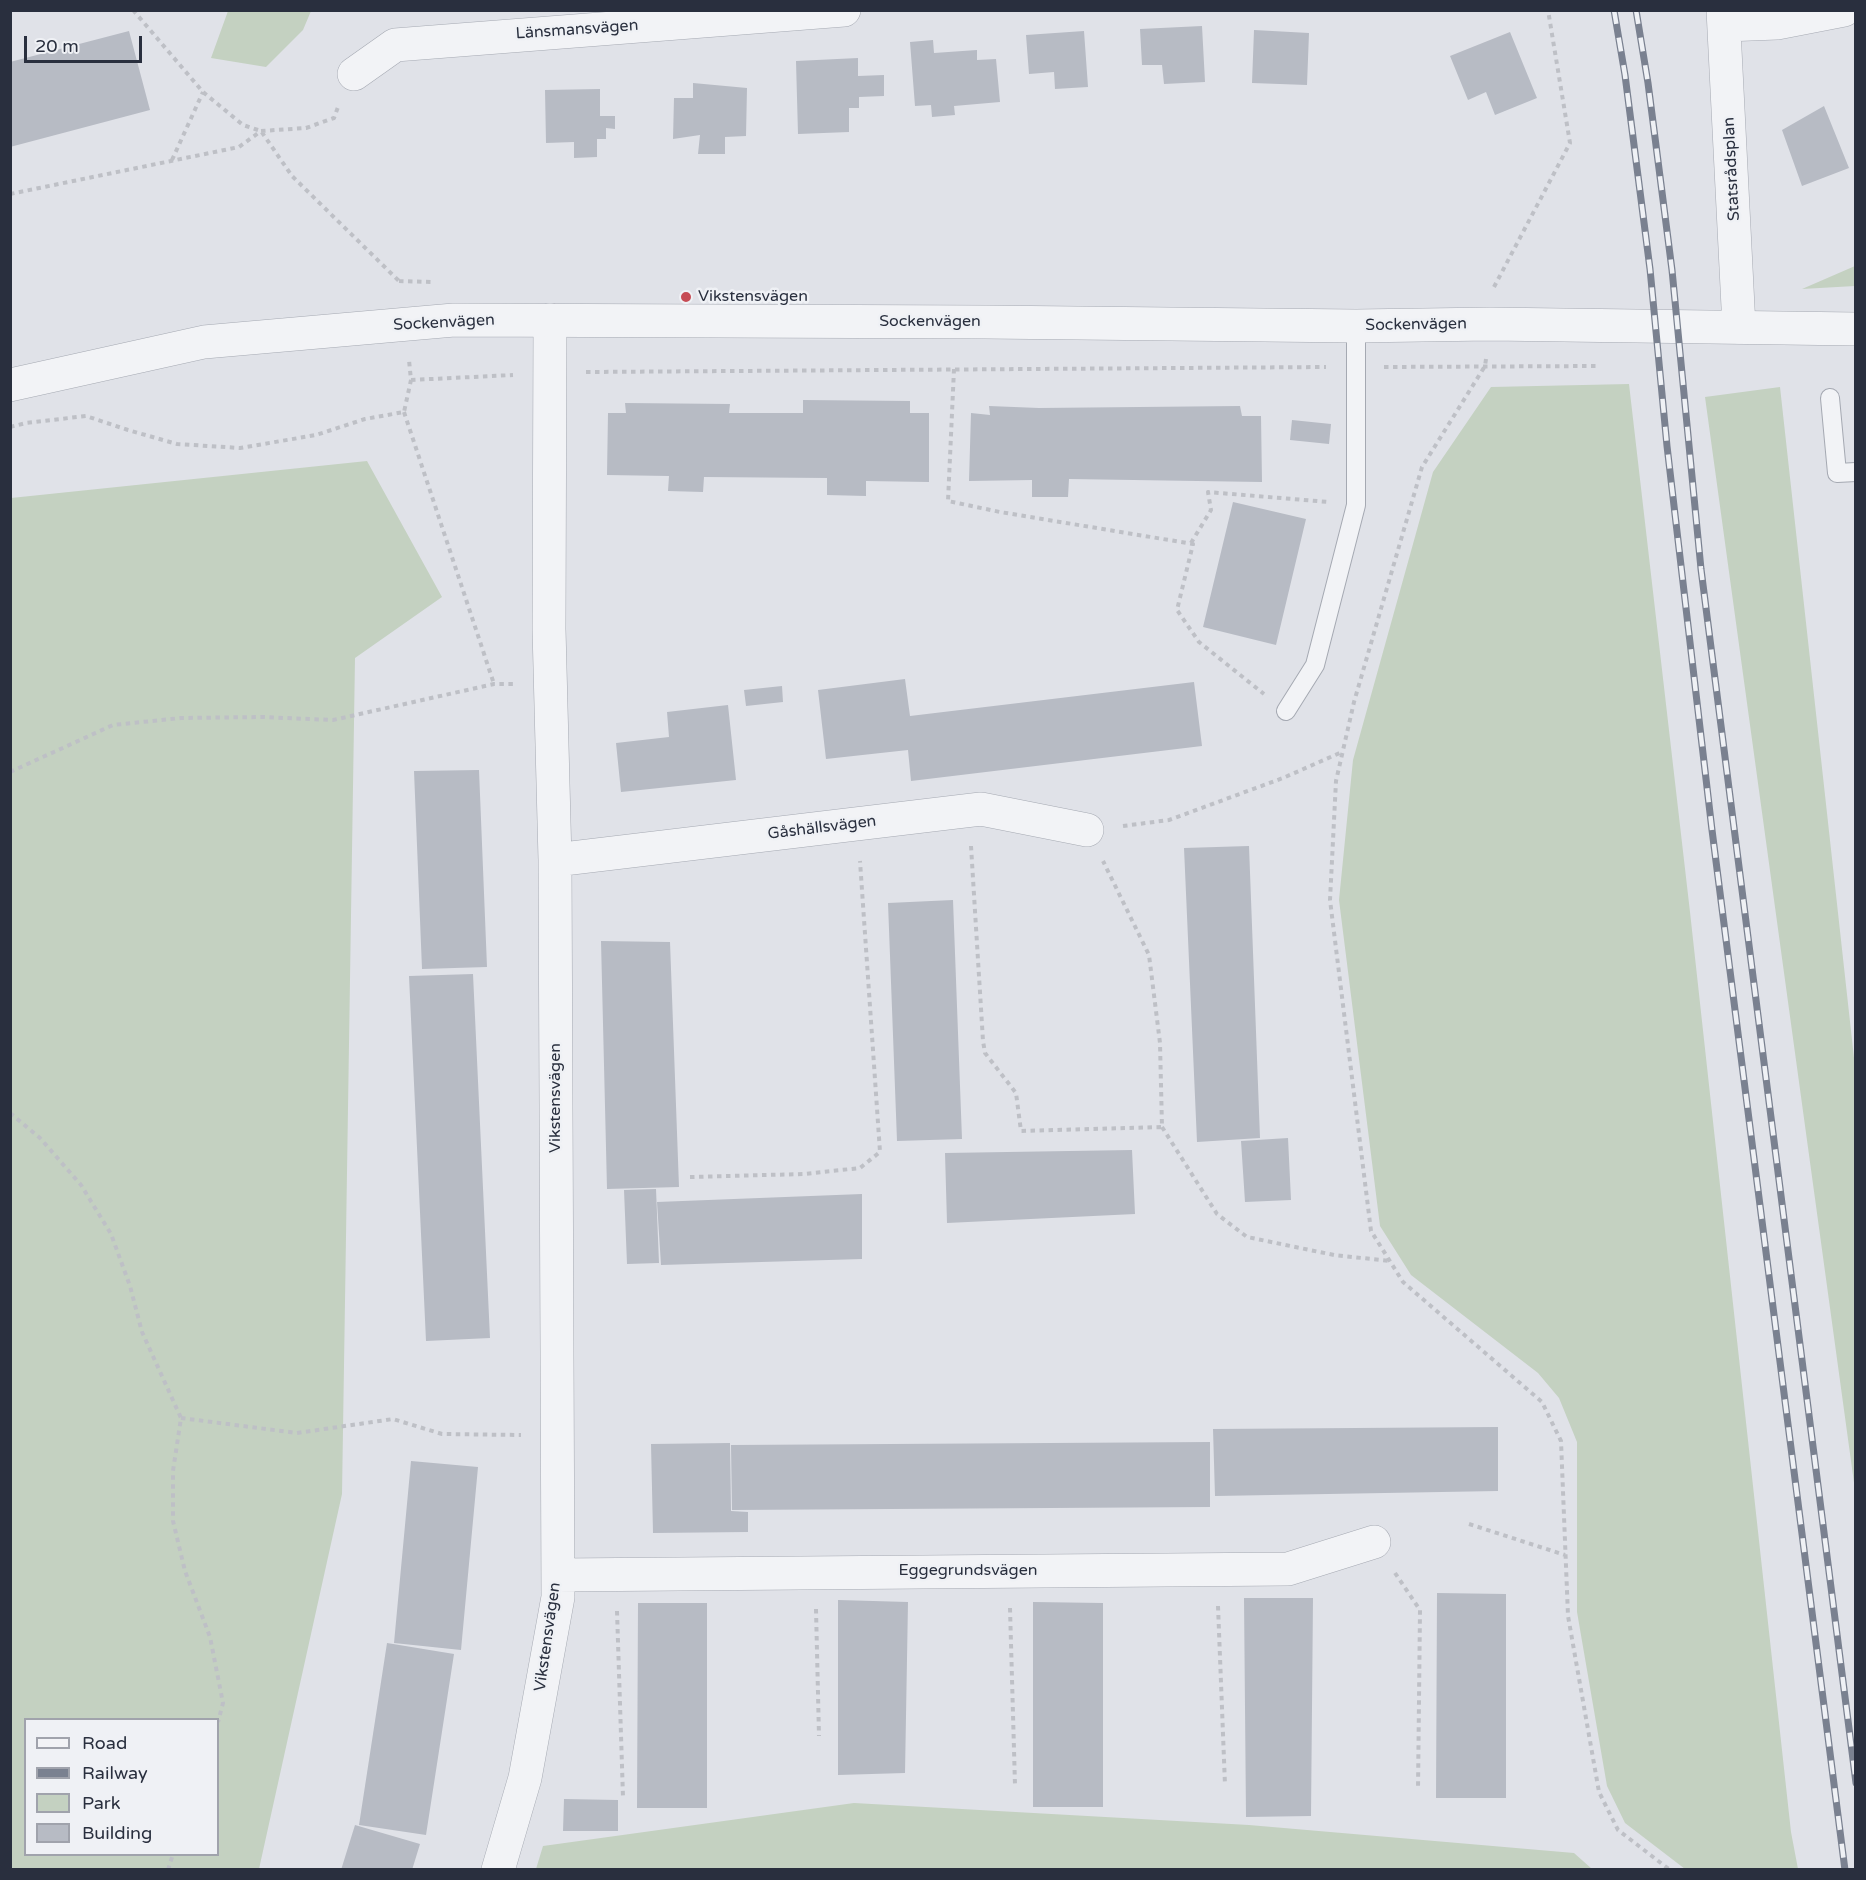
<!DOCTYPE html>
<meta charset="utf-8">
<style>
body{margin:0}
#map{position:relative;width:1866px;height:1880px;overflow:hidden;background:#e0e2e8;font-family:"Varela Round",sans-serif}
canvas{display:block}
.frame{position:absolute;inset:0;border:12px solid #292f3e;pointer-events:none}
.legend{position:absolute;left:24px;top:1718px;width:195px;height:138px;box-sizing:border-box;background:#eff1f5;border:2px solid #a0a3ac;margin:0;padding:8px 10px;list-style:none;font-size:18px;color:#292f3e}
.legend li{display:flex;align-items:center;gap:12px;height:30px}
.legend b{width:30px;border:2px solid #a0a3ac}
.scale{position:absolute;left:24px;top:36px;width:118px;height:27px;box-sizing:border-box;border:3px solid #292f3e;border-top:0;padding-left:8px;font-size:18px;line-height:21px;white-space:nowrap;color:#292f3e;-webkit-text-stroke:4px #eff1f5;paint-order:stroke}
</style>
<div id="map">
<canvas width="1866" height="1880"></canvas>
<div class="frame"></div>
<ul class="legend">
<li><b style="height:8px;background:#f2f3f6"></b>Road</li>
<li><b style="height:8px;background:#7a8190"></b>Railway</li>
<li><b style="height:16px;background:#c4d1c1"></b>Park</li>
<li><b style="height:16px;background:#b7bbc4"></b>Building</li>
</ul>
<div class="scale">20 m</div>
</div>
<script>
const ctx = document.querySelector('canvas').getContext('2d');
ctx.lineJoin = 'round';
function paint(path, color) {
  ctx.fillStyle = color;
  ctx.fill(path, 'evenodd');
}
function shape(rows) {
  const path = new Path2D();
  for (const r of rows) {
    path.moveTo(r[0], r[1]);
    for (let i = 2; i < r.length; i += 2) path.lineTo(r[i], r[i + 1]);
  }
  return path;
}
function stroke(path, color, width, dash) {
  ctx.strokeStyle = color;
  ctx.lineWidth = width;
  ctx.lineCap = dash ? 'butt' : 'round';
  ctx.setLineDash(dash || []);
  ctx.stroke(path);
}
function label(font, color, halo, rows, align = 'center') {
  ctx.font = font + ' "Varela Round",sans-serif';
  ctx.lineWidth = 5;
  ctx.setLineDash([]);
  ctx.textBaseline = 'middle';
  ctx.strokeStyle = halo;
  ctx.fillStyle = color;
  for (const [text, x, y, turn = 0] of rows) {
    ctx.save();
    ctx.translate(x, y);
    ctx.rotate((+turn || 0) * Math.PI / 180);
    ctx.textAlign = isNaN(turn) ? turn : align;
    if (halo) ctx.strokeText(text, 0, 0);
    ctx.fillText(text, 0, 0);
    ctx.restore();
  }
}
const green = shape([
 [228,11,228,10,311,11,303,30,266,67,211,58],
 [1855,266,1855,286,1802,289],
 [1629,384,1690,912,1791,1832,1798,1869,1685,1869,1625,1823,1607,1786,1577,1612,1577,1442,1559,1398,1538,1373,1411,1275,1380,1226,1339,900,1353,760,1433,472,1491,387],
 [1780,387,1855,1067,1855,1490,1705,397],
 [367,461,442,597,355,658,342,1494,259,1869,11,1869,11,498],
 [26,1720,218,1720,218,1854,26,1854],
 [854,1803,1249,1825,1574,1853,1592,1869,536,1869,543,1846]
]);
const building = shape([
 [1202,26,1205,82,1164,84,1162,65,1142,65,1140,29],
 [1254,30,1309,33,1307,85,1252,83],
 [129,31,150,110,10,147,10,62],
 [1084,31,1088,87,1055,89,1054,72,1029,74,1026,35],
 [1510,32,1537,98,1495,115,1486,92,1468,100,1450,56],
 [933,40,934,53,977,50,977,60,996,59,1000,102,954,106,955,115,932,117,931,105,915,106,910,42],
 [858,58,858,76,884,75,884,96,859,97,859,108,849,108,849,132,798,134,796,61],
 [693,83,747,88,746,136,725,137,725,154,698,154,700,135,673,139,674,98,693,98],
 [600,89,600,116,615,116,615,129,606,128,606,139,597,139,597,157,574,158,574,142,546,143,545,90],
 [1824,106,1849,168,1802,186,1782,130],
 [803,400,910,401,910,413,929,413,929,482,866,481,866,496,827,495,827,478,704,477,703,492,668,491,669,476,607,475,608,413,626,413,625,403,730,404,729,413,803,413],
 [989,406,1039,408,1240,406,1242,416,1261,416,1262,482,1069,479,1068,497,1032,497,1032,480,969,481,971,413,990,415],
 [1292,420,1331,424,1329,444,1290,440],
 [1233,502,1306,519,1276,645,1203,627],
 [905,679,910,716,1194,682,1202,746,911,781,908,750,826,759,818,690],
 [782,686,783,702,746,706,744,690],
 [728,705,736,780,621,792,616,743,669,737,667,712],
 [479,770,487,967,422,969,414,771],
 [1249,846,1260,1138,1197,1142,1184,848],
 [953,900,962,1139,897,1141,888,903],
 [601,941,670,942,679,1187,607,1189],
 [473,974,490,1338,426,1341,409,976],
 [1288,1138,1291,1200,1245,1202,1241,1141],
 [1132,1150,1135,1214,947,1223,945,1153],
 [656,1189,659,1263,627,1264,624,1190],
 [862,1194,862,1259,661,1265,657,1202],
 [1498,1427,1498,1491,1215,1496,1213,1429],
 [1210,1442,1210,1507,732,1510,731,1445],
 [730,1443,731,1511,748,1512,748,1532,653,1533,651,1444],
 [411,1461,478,1467,461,1650,394,1643],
 [1437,1593,1506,1594,1506,1798,1436,1798],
 [1244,1598,1313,1598,1311,1816,1246,1817],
 [838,1600,908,1602,905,1773,838,1775],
 [1033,1602,1103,1603,1103,1807,1033,1807],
 [638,1603,707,1603,707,1808,637,1808],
 [387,1643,454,1654,426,1835,359,1825],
 [564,1799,618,1800,618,1831,563,1831],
 [355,1825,420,1844,412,1870,341,1870]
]);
const path = shape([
 [133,10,203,92,243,125,261,131,292,176,399,281],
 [172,160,203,92],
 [10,194,239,147,261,131,306,128,334,118,338,107],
 [399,281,431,282],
 [1494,287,1570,143,1548,10],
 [1486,359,1485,366,1422,467,1354,702,1336,781,1330,900,1371,1231,1403,1282,1542,1402,1561,1441,1568,1616,1599,1792,1618,1830,1670,1870],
 [1384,367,1599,366],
 [954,369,948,501,1000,512,1193,544,1177,610,1199,642,1264,694],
 [586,372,1326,367],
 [411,380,513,375],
 [404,412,494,684],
 [10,427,26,423,86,416,128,430,177,444,240,448,316,435,365,419,404,412,411,380,409,360],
 [1191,543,1211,510,1208,492,1328,502],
 [10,772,113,725,181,718,262,717,333,720,494,684,514,684],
 [1123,826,1169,820,1283,778,1342,752],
 [971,846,983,1041,985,1053,1016,1093,1021,1131,1162,1127,1160,1043,1149,955,1103,861],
 [10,1113,40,1138,81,1185,111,1234,130,1286,142,1332,181,1418,173,1471,173,1521,185,1571,210,1637,223,1703,218,1722],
 [1162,1127,1217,1214,1247,1237,1334,1255,1390,1261],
 [690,1177,804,1174,860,1168,880,1152,860,861],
 [181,1418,297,1433,393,1419,442,1434,521,1435],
 [1469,1524,1565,1555],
 [1395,1573,1420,1610,1418,1790],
 [1218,1606,1225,1785],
 [1010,1608,1015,1785],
 [816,1609,819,1736],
 [617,1611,623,1797],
 [168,1870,173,1854]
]);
const service = shape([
 [1830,398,1837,473,1856,472],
 [1286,711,1315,665,1356,505,1356,326]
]);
const minor = shape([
 [1723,10,1739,327],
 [1725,25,1777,23,1844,10],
 [354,74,395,45,844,10],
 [555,860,981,809,1087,830],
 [558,1575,1288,1569,1374,1542],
 [498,1870,525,1778,558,1597,555,860,549,629,550,320]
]);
const tertiary = shape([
 [10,385,204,342,454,320,985,322,1356,326,1490,324,1856,329]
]);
const rail = shape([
 [1614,10,1625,75,1650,269,1667,446,1712,830,1845,1870],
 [1636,10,1648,83,1672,270,1701,569,1856,1783]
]);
const markers = [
 [686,297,6,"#c64b54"]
];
const streetNames = [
 ["Länsmansvägen",577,30,-4],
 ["Statsrådsplan",1732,169,-93],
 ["Sockenvägen",930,322],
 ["Sockenvägen",444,323,-3],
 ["Sockenvägen",1416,325,-1],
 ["Gåshällsvägen",822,828,-7],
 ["Vikstensvägen",556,1098,-90],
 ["Eggegrundsvägen",968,1571],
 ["Vikstensvägen",548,1637,-82]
];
const poiNames = [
 ["Vikstensvägen",698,297]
];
paint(green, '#c4d1c1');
paint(building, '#b7bbc4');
stroke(service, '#a5a9b2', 20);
stroke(minor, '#a5a9b2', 34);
stroke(tertiary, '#a5a9b2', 34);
stroke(path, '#bec0c6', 4, [4.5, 4.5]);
stroke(service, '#f2f3f6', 18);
stroke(minor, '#f2f3f6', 33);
stroke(tertiary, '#f2f3f6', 33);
stroke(rail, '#7a8190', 7);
stroke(rail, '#eff1f5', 4.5, [14]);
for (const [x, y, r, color] of markers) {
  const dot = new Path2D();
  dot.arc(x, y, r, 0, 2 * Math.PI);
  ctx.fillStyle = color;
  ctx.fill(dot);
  stroke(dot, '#eff1f5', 2);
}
label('16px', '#292f3e', '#eff1f5', streetNames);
label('16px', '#292f3e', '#eff1f5', poiNames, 'left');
</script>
